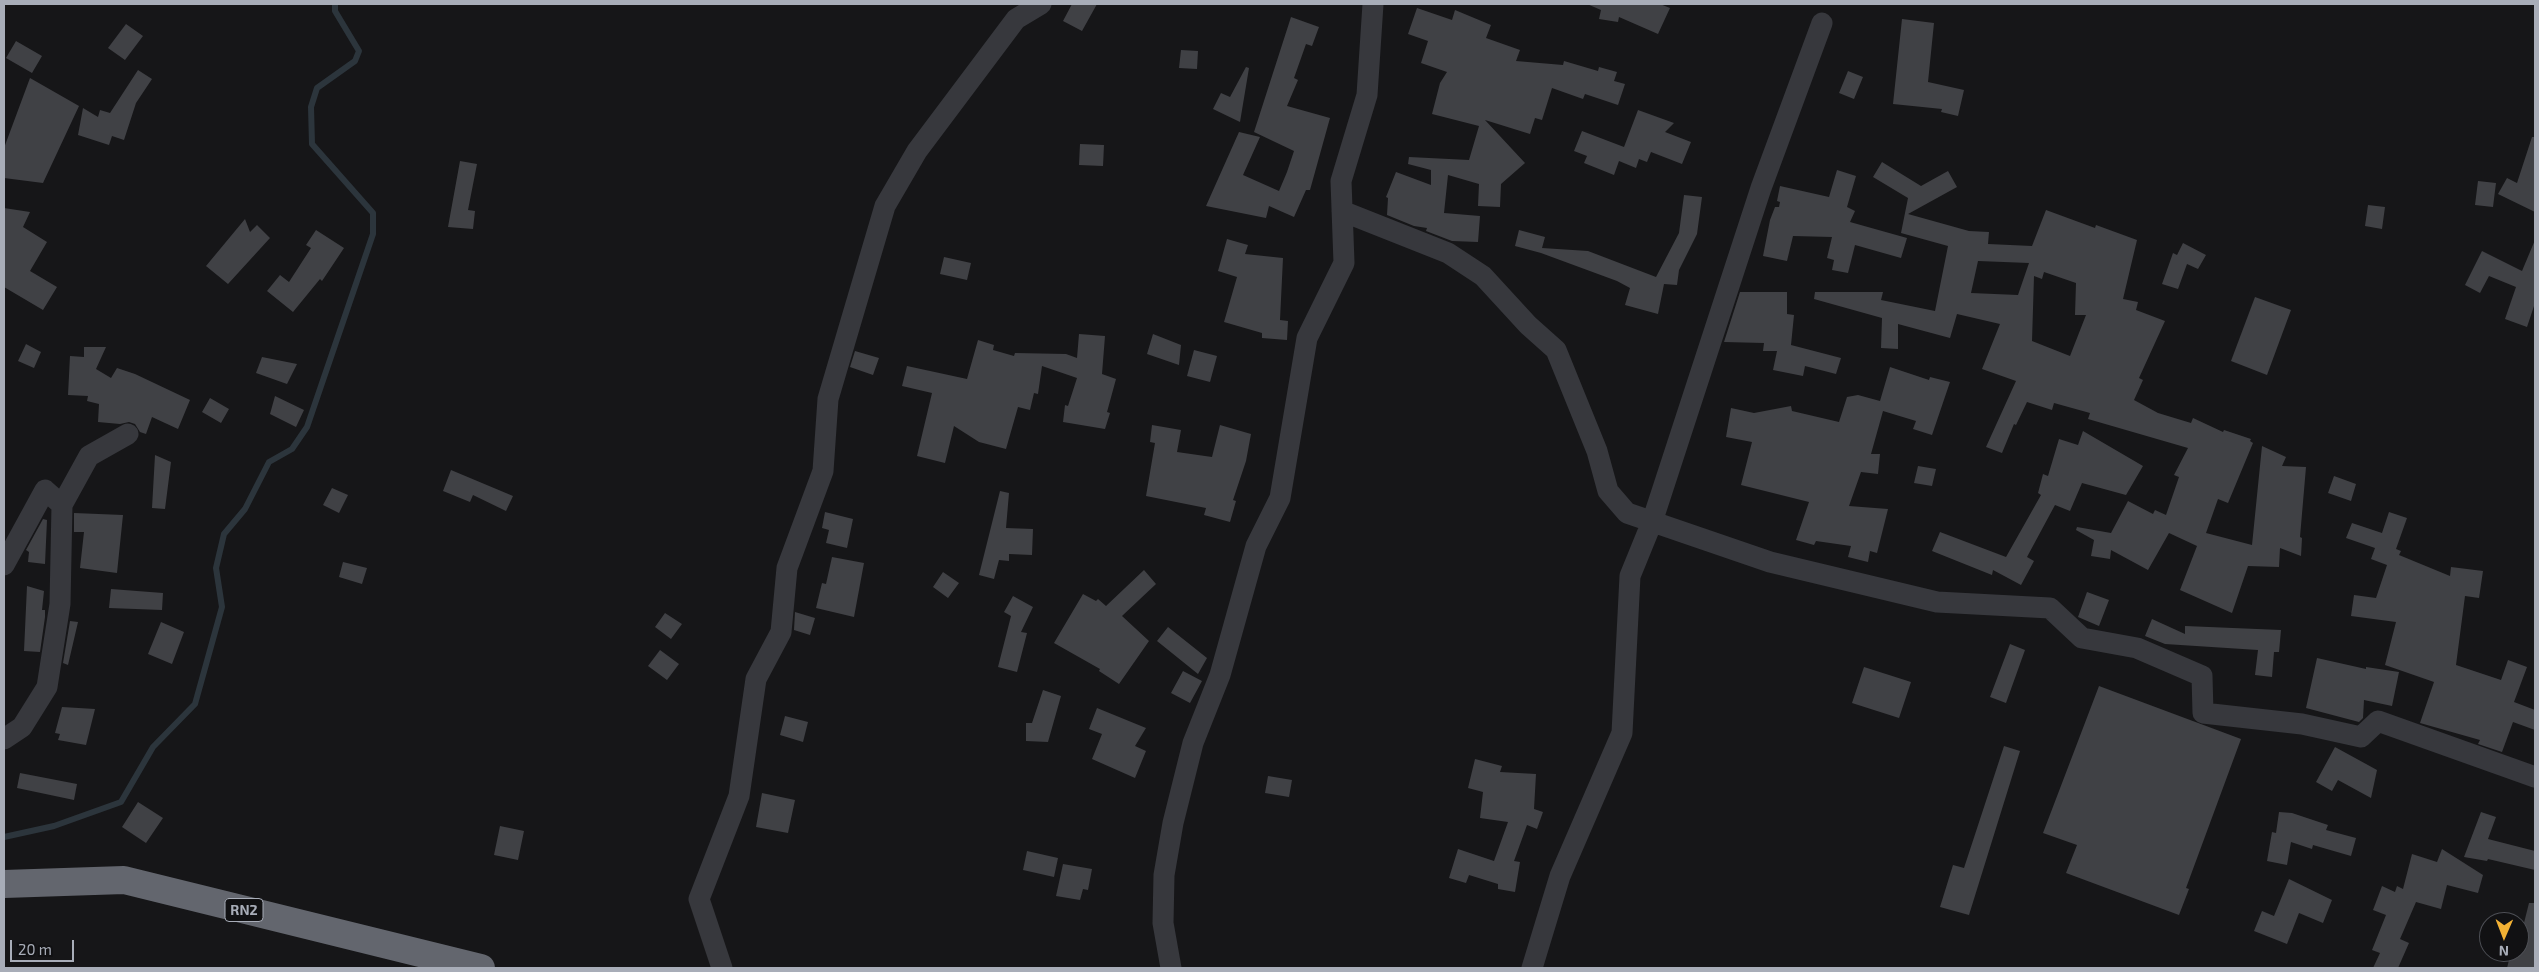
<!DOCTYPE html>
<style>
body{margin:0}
#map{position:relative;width:2539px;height:972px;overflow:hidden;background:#161618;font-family:"Exo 2",sans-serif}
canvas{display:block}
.frame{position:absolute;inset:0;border:5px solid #a8adb8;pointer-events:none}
.north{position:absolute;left:2479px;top:912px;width:50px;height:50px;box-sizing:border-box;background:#111113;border:1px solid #4d4f55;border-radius:50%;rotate:181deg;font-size:14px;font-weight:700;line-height:20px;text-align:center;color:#a8adb8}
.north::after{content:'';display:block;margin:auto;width:18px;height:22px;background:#f2b134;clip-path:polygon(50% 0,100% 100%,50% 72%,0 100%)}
.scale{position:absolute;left:10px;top:940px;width:64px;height:22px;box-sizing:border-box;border:2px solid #a8adb8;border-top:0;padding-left:6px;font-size:15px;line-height:18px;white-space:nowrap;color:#a8adb8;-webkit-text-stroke:4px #111113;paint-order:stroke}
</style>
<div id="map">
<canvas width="2539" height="972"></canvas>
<div class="frame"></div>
<div class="north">N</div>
<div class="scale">20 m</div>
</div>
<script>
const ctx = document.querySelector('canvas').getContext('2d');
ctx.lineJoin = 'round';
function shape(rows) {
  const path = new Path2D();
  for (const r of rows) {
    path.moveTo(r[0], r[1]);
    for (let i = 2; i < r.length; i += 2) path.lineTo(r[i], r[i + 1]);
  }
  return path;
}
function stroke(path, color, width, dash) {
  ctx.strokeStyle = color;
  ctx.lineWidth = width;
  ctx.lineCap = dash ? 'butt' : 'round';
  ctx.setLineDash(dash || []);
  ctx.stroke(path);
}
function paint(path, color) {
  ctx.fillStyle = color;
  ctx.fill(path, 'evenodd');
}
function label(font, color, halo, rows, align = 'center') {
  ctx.font = font + ' "Exo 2",sans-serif';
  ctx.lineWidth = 4;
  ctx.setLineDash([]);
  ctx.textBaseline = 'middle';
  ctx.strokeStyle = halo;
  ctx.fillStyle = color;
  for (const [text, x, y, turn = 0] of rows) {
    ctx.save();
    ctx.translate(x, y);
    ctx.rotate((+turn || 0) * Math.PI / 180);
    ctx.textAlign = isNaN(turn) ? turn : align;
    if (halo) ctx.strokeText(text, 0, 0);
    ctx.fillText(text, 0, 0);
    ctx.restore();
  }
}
const stream = shape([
 [4,837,54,826,121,802,153,747,195,704,222,607,216,568,224,534,245,509,269,462,292,449,307,427,373,234,373,213,312,144,311,107,317,88,355,61,359,51,335,11,335,4]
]);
const building = shape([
 [1072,4,1097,4,1082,31,1063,21],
 [1587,4,1660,4,1670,8,1658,34,1619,17,1618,22,1599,19,1601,10],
 [1417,8,1452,20,1455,10,1491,25,1486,38,1520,50,1516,61,1563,65,1564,61,1598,71,1599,67,1617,72,1614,81,1625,84,1618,105,1585,94,1583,99,1552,88,1542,120,1535,118,1530,134,1485,120,1525,163,1501,184,1500,207,1478,206,1479,184,1448,175,1444,213,1480,216,1478,242,1452,241,1426,231,1427,228,1414,226,1387,215,1388,198,1386,197,1396,172,1431,185,1431,170,1408,164,1409,157,1469,160,1479,126,1432,114,1440,83,1447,72,1421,63,1428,41,1408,34],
 [1291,17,1319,27,1312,46,1306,44,1294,78,1298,80,1287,106,1330,118,1310,190,1306,190,1294,217,1269,206,1266,218,1206,206,1239,132,1260,137,1243,175,1279,191,1287,172,1294,151,1254,132],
 [1902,19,1934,23,1928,82,1964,90,1958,116,1941,112,1942,109,1893,104],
 [126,24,143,36,125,60,108,48],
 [16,41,42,56,32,73,6,58],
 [1181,50,1198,51,1197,69,1179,68],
 [1246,67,1249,68,1240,122,1213,109,1221,93,1230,97],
 [138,70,152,79,136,103,124,140,112,136,109,145,78,135,83,108,98,117,100,110,110,113],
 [1848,71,1863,77,1854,99,1839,93],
 [30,78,79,106,43,183,4,178,4,148],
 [1638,110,1674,123,1665,132,1691,142,1682,164,1651,152,1647,162,1639,159,1636,168,1619,161,1614,175,1584,163,1587,156,1574,151,1582,131,1624,147],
 [2532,137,2535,137,2535,212,2498,194,2507,178,2517,183],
 [1080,144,1104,145,1103,166,1079,165],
 [460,161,477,164,468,210,475,211,473,229,448,227],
 [1882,162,1921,186,1948,171,1957,187,1908,214,1969,231,1989,232,1988,244,2032,246,2046,210,2095,228,2096,225,2137,240,2123,299,2138,302,2136,310,2165,321,2139,378,2143,380,2134,400,2158,413,2191,423,2193,418,2223,432,2224,430,2251,439,2250,441,2253,443,2228,503,2218,499,2206,533,2252,545,2262,446,2286,457,2282,466,2306,467,2300,537,2302,538,2301,556,2280,548,2279,567,2248,566,2232,613,2180,590,2197,546,2169,533,2148,570,2111,550,2110,559,2091,556,2094,540,2076,530,2077,527,2111,533,2128,501,2153,514,2155,510,2166,515,2179,477,2174,475,2188,448,2088,419,2090,413,2054,403,2052,410,2027,402,2016,425,2014,424,2002,453,1986,447,2016,381,1982,369,2000,324,1957,314,1950,338,1898,324,1898,349,1881,348,1882,318,1814,299,1815,292,1883,292,1881,300,1935,311,1948,246,1901,233,1908,198,1873,177],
 [1978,261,2029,263,2018,295,1971,293],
 [2044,272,2076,283,2075,315,2086,315,2070,356,2032,341,2034,276,2042,279],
 [1837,170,1856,176,1847,207,1855,211,1850,222,1907,238,1901,258,1855,245,1848,273,1832,270,1834,260,1827,258,1832,237,1793,236,1787,261,1763,256,1770,220,1775,207,1779,207,1780,202,1777,201,1780,186,1829,197],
 [2478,181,2496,183,2493,207,2475,205],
 [1684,195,1702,197,1697,234,1679,270,1677,285,1664,284,1658,314,1625,305,1630,288,1617,281,1541,253,1515,246,1519,230,1545,237,1542,248,1588,251,1656,277,1679,233],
 [2368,205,2385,207,2382,229,2365,226],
 [4,208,30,212,23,227,47,242,30,271,57,287,43,310,4,287],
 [245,219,250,232,257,225,270,238,228,284,206,266],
 [316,230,344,248,322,281,320,279,293,312,267,291,280,275,289,282,311,248,306,245],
 [1227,239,1248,245,1245,254,1283,258,1280,320,1288,321,1287,340,1262,338,1262,333,1224,322,1237,277,1218,271],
 [2535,240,2535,303,2527,327,2505,319,2516,287,2489,276,2480,293,2465,285,2482,251,2522,271],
 [2183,243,2206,255,2198,269,2187,264,2178,289,2162,284,2173,253,2177,255],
 [944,257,971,263,967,280,940,274],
 [1740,292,1787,292,1787,314,1794,315,1791,345,1841,358,1836,374,1805,366,1803,376,1773,370,1777,351,1763,351,1764,343,1724,342],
 [2255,297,2291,310,2267,375,2231,361],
 [1079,334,1105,336,1102,374,1116,379,1107,412,1110,413,1105,429,1063,422,1065,405,1068,406,1077,378,1042,366,1038,394,1034,393,1030,410,1018,407,1006,449,979,442,954,426,945,463,917,456,932,393,902,386,907,366,967,379,978,340,994,345,993,350,1014,356,1015,353,1066,354,1077,358],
 [1153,334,1181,345,1179,365,1147,354],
 [26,344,41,352,34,368,18,361],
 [84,347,106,347,96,369,111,378,117,368,135,374,190,400,178,429,152,417,146,434,140,432,135,424,129,422,120,424,98,422,99,404,87,401,88,396,68,395,70,356,84,357],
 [1194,350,1217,356,1210,382,1187,376],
 [855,351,879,358,873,375,850,367],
 [262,357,297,364,287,384,256,373],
 [1890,367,1929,380,1930,377,1950,382,1932,435,1913,429,1916,421,1883,411,1871,454,1880,454,1878,474,1861,472,1849,506,1888,509,1877,553,1870,551,1868,562,1848,557,1851,546,1816,541,1814,545,1796,540,1809,502,1741,485,1752,442,1726,437,1731,408,1754,413,1791,406,1792,411,1839,422,1847,397,1858,395,1880,401],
 [275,396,304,410,296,427,270,414],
 [210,398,229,409,221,423,202,412],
 [1152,425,1181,430,1177,452,1212,457,1220,425,1251,434,1246,461,1233,500,1236,501,1230,522,1204,515,1206,508,1146,496,1155,443,1150,442],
 [2083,431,2143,466,2126,495,2082,483,2070,511,2055,505,2027,557,2034,561,2021,585,1993,570,1992,575,1932,551,1940,532,2006,557,2041,495,2038,493,2043,474,2048,476,2059,439,2078,445],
 [155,455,171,462,165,509,152,508],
 [1918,466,1936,469,1932,486,1914,483],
 [451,470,513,496,506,511,473,495,470,502,443,491],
 [2334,476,2356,484,2351,501,2328,493],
 [332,488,348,495,339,513,323,505],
 [1000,491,1009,493,1006,528,1033,529,1032,555,1009,554,1009,561,999,560,994,579,979,575],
 [825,512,853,519,847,548,826,543,829,530,822,528],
 [2389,512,2407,518,2396,549,2401,551,2399,555,2450,576,2451,567,2483,571,2479,598,2465,596,2456,665,2501,680,2508,660,2527,667,2514,702,2535,710,2535,730,2513,722,2502,752,2478,744,2480,740,2420,723,2434,682,2385,665,2396,622,2351,616,2354,595,2376,598,2387,565,2371,559,2375,548,2346,538,2352,523,2382,533],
 [74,513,123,515,117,573,80,568,84,532,74,532],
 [43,519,47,520,45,564,28,562,29,552,26,550],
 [832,557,864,563,854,617,816,608,822,583,826,584],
 [343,562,367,568,362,584,339,577],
 [1144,570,1156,584,1122,616,1149,641,1119,684,1099,671,1100,669,1054,643,1083,594,1096,601,1098,599,1106,606],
 [943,572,959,583,948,598,933,587],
 [27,586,44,591,42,610,45,610,45,617,40,652,24,651],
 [111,589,163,593,162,610,109,608],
 [2087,592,2109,600,2099,626,2078,617],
 [1013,596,1033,607,1021,632,1027,633,1017,672,998,667,1011,616,1004,612],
 [795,612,815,618,810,635,794,630],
 [665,613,682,624,671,639,655,627],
 [2152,619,2185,634,2185,626,2281,630,2279,652,2274,652,2272,677,2255,675,2258,650,2165,644,2145,636],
 [70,621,78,622,68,665,63,663],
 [161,622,184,632,172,664,148,654],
 [1168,627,1207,658,1198,674,1157,641],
 [2010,644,2025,650,2006,703,1990,697],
 [660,650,679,664,667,680,648,666],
 [2317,658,2366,669,2366,667,2399,672,2392,706,2364,700,2363,718,2359,722,2306,708],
 [1864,667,1911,682,1899,718,1852,703],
 [1183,671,1202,681,1190,703,1171,693],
 [2099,686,2241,739,2186,888,2189,889,2179,915,2066,873,2077,845,2043,833],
 [1043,690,1061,696,1048,742,1026,741,1026,723,1032,723],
 [62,707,95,709,86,745,58,740,60,734,55,733],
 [1097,708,1146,728,1135,746,1146,751,1135,778,1092,759,1102,734,1089,729],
 [785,716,808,722,803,742,780,735],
 [2004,746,2020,751,1969,915,1940,907,1953,865,1964,868],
 [2335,747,2377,770,2371,798,2338,780,2332,791,2316,782],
 [1475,759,1502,766,1500,772,1536,774,1534,809,1543,812,1537,829,1527,825,1514,861,1520,862,1515,892,1498,889,1498,884,1469,875,1466,883,1449,878,1458,849,1494,861,1508,822,1480,818,1483,792,1468,788],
 [20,773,77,784,74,800,17,788],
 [1268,776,1292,780,1289,797,1265,793],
 [762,793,795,800,788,833,756,827],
 [138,802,163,818,146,843,122,827],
 [2279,812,2292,813,2328,825,2326,830,2356,838,2351,856,2313,845,2312,849,2291,842,2287,865,2267,861,2272,832,2276,833],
 [2481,812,2496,817,2488,839,2535,851,2535,870,2488,859,2487,861,2464,857],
 [500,826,524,831,518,860,494,855],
 [2442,849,2483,875,2478,893,2447,885,2441,909,2416,902,2400,939,2409,943,2398,968,2373,968,2380,953,2372,950,2386,915,2373,910,2382,886,2395,892,2397,886,2403,889,2412,854,2437,862],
 [1027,851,1058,858,1054,877,1023,870],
 [1063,864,1092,869,1088,890,1083,889,1080,900,1056,896],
 [2289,879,2332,900,2323,923,2299,913,2287,944,2254,931,2262,911,2274,916],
 [2529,903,2535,903,2535,968,2507,968,2511,952,2519,952,2519,943]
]);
const minor = shape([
 [1342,211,1448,253,1483,276,1528,325,1556,350,1597,451,1608,491,1627,513,1770,562,1937,602,2050,608,2082,638,2137,648,2202,676,2203,713,2302,724,2361,737,2378,721,2535,777],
 [4,565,45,490,62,505],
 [4,739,22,727,47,687,60,604,62,505,89,456,128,434],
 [722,968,699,899,739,796,756,679,781,632,787,568,823,471,828,399,885,206,917,151,1016,19,1041,4],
 [1171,968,1163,923,1164,875,1173,823,1193,743,1220,675,1256,546,1280,498,1307,338,1344,263,1341,181,1367,95,1373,4],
 [1532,968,1560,876,1622,733,1630,576,1652,522,1761,188,1822,23]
]);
const highway = shape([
 [4,884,124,880,481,968]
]);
const shields = [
 [244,910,38]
];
const shieldNames = [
 ["RN2",244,910]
];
stroke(stream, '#2c353c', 6);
paint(building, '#404145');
stroke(minor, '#37383d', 21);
stroke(highway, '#63666e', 28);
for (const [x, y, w] of shields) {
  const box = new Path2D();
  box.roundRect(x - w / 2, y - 11.5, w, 23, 4);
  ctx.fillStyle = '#111113';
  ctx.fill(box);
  stroke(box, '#a8adb8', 1);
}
label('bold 14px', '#a8adb8', null, shieldNames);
</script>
